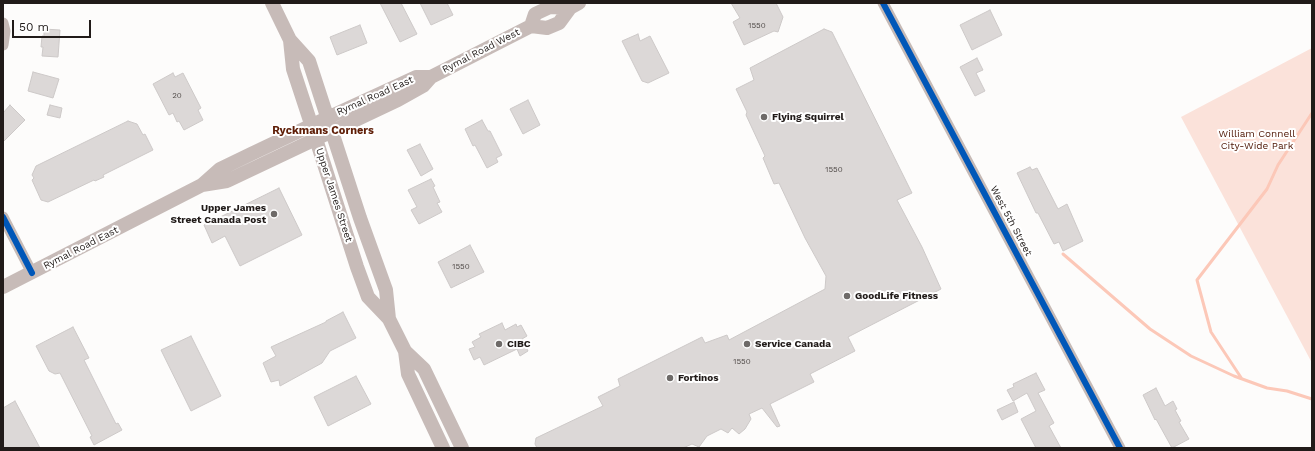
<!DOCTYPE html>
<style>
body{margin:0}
#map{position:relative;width:1315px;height:451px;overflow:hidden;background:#fdfcfb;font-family:"Work Sans",sans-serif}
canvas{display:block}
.frame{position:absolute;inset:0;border:4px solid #211b19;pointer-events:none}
.scale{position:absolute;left:12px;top:20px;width:79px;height:18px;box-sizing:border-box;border:2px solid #211b19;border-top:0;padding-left:5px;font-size:12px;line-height:14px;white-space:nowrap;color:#211b19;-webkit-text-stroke:3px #fff;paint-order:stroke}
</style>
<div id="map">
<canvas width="1315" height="451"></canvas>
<div class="frame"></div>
<div class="scale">50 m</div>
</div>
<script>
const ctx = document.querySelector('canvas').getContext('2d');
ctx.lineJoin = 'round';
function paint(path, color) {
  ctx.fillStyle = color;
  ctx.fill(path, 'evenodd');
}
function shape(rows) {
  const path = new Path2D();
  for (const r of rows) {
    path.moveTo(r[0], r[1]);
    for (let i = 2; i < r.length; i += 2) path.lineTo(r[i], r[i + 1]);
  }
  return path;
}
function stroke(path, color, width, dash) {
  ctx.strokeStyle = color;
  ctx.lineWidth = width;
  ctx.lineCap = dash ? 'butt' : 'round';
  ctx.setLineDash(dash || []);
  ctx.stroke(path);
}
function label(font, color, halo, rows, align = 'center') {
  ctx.font = font + ' "Work Sans",sans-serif';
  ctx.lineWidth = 4;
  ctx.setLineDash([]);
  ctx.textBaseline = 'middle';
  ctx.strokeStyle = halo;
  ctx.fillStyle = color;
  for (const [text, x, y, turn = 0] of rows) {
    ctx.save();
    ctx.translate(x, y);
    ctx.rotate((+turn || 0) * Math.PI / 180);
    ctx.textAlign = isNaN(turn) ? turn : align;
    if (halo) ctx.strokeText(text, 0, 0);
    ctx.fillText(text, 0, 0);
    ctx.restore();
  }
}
const green = shape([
 [1312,48,1312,363,1181,117]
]);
const stream = shape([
 [1063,254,1150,329,1191,356,1234,376,1267,388,1287,391,1312,399],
 [1242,379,1211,332,1197,280,1267,189,1278,165,1312,113]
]);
const building = shape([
 [380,3,401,3,417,34,400,42,380,3],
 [420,3,447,3,453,15,431,25,420,3],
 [731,3,776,3,783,17,778,32,774,31,744,45,733,22,740,18,731,3],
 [990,10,1002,35,972,50,960,25,990,10],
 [360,25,367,43,337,55,330,37,360,25],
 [44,29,60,30,58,57,42,56,43,47,41,47,42,36,44,36,44,29],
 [824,29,832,32,912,193,897,200,922,247,941,289,848,337,855,351,810,374,814,382,770,404,780,426,777,427,762,408,749,414,751,419,745,429,739,434,732,428,728,433,721,429,707,436,699,447,692,444,683,448,537,448,535,444,536,438,603,406,598,397,620,386,618,379,702,337,705,343,727,335,729,340,825,289,826,276,805,238,779,183,774,184,763,158,765,156,746,115,747,112,736,89,754,80,750,68,824,29],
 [638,34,640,41,650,36,669,73,648,83,642,81,622,41,638,34],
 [977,58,983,70,976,73,985,91,975,96,960,67,977,58],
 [33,72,59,79,53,98,28,91,33,72],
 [173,73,175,77,183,73,201,108,198,110,203,120,184,130,179,121,177,122,173,113,169,115,153,84,173,73],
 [528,100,540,125,523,134,510,109,528,100],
 [10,105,25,120,3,142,3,113,10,105],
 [50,105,62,108,60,118,47,115,50,105],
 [482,120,488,131,490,131,502,155,496,158,498,162,487,168,475,145,473,146,465,129,482,120],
 [128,121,137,124,143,135,145,134,153,150,103,175,104,177,95,181,94,180,48,202,41,200,32,180,34,178,32,175,36,166,128,121],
 [420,144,433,169,421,176,407,150,420,144],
 [1030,167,1032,170,1037,168,1058,209,1067,204,1083,241,1063,251,1059,242,1054,244,1038,213,1036,213,1017,173,1030,167],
 [431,179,435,186,433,187,440,202,437,203,442,212,419,224,411,210,417,207,408,190,431,179],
 [279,188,302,235,240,266,225,236,212,243,204,225,279,188],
 [470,245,484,272,451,288,438,262,470,245],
 [343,312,356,338,330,351,322,363,280,386,279,380,271,382,263,363,276,356,271,347,326,322,326,321,343,312],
 [502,323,505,330,516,324,517,327,521,325,527,336,522,339,528,351,520,356,517,349,484,365,480,357,474,360,469,349,475,347,472,342,481,337,479,334,502,323],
 [73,327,89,358,84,360,116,424,118,423,122,430,94,445,90,437,92,436,60,373,55,374,49,371,36,346,73,327],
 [191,336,221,396,191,411,161,350,191,336],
 [1036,373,1045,390,1038,393,1054,423,1049,426,1061,448,1036,448,1021,419,1036,411,1027,393,1013,401,1007,390,1014,387,1013,384,1036,373],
 [356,376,371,404,328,426,314,397,356,376],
 [1156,388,1165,406,1173,401,1177,409,1175,410,1181,421,1179,422,1189,439,1172,448,1156,419,1155,420,1143,395,1156,388],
 [15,401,40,448,3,448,3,408,15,401],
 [1014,402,1018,412,1002,420,997,410,1014,402]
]);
const minor = shape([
 [883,3,1120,448],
 [3,23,5,31,3,45],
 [3,217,32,273]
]);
const major = shape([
 [272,3,290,40,309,61,360,218,386,290,389,319],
 [531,26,535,14,550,7,570,8],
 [290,40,293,69,316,139,357,267,368,297,389,319,405,351,424,369,462,448],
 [202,185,227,181,398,100,423,86,431,77,531,26,547,28,559,23,570,8,579,3],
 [3,287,202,185,220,169,251,154,312,125,416,77,431,77],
 [405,351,408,374,443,448]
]);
const cycleway = shape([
 [883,3,1120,448],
 [3,217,32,273]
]);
const markers = [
 [764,117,4,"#6e6a68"],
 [274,214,4,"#6e6a68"],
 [847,296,4,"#6e6a68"],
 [499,344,4,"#6e6a68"],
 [747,344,4,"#6e6a68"],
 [670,378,4,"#6e6a68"]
];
const numberNames = [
 ["1550",757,26],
 ["20",177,96],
 ["1550",834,170],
 ["1550",461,267],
 ["1550",742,362]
];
const streetNames = [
 ["Rymal Road West",481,51,-27],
 ["Rymal Road East",375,96,-24],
 ["Upper James Street",334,195,72],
 ["West 5th Street",1011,221,62],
 ["Rymal Road East",81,248,-27]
];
const poiNames = [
 ["Flying Squirrel",772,117],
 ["Upper James",266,208,"right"],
 ["Street Canada Post",266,220,"right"],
 ["GoodLife Fitness",855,296],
 ["CIBC",507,344],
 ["Service Canada",755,344],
 ["Fortinos",678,378]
];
const parkNames = [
 ["William Connell",1257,134],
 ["City-Wide Park",1257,146]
];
const neighbourhoodNames = [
 ["Ryckmans Corners",323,131]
];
paint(green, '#fbe2da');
stroke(stream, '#fcc8b8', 3);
paint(building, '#dcd8d7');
stroke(building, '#cdc9c8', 1);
stroke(minor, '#c6bab6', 11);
stroke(major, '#c7bbb8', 14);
stroke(cycleway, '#0057b8', 6);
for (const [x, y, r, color] of markers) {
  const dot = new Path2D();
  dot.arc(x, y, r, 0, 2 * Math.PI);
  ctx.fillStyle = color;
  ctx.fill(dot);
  stroke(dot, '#fff', 1.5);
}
label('8px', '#504a48', null, numberNames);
label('10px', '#211b19', '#fff', streetNames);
label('bold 10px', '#211b19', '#fff', poiNames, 'left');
label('10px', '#4e1604', '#fff', parkNames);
label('bold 11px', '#5f1e07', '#fff', neighbourhoodNames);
</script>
